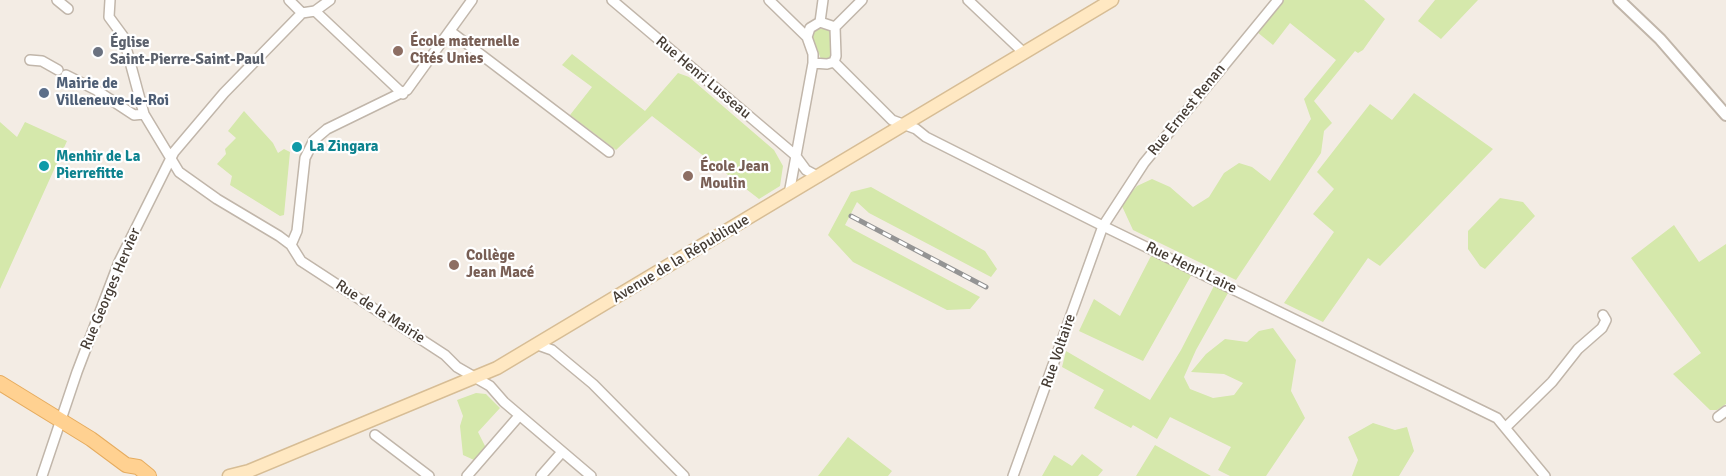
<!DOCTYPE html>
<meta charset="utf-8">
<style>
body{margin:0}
canvas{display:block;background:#f3ece4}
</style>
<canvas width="1726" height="476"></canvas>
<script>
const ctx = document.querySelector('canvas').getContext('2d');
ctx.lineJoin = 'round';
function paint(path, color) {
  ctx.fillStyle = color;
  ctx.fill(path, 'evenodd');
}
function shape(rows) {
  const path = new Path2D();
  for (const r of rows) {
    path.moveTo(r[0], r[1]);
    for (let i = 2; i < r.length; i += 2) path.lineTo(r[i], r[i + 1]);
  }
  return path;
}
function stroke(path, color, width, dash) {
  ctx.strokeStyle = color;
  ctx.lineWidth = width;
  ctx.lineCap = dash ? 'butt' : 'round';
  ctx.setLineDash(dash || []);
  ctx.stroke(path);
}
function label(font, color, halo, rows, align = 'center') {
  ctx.font = font + ' Signika,sans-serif';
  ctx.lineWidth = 4.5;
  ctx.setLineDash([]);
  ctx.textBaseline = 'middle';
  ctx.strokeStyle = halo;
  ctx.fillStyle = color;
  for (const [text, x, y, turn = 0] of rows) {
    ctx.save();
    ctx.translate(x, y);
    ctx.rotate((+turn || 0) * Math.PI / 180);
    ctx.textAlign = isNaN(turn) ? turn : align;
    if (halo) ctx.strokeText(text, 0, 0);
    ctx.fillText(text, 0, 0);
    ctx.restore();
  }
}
const green = shape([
 [1284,0,1364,0,1385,19,1363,50,1358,53,1355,51,1314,101,1332,123,1324,131,1321,153,1236,280,1133,230,1121,204,1137,186,1152,179,1170,187,1193,207,1209,197,1224,173,1239,163,1252,167,1270,181,1311,119,1304,99,1336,60,1290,23,1273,45,1257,32],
 [1435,0,1478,0,1441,39,1418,21],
 [816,29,827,29,832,33,832,55,828,60,821,59,812,36],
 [572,54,645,111,678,73,689,77,774,150,783,166,780,186,759,199,652,116,616,150,570,115,592,87,562,65],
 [1414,93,1493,149,1380,266,1368,258,1323,322,1284,303,1334,232,1313,214,1334,189,1317,172,1370,104,1392,120],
 [244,111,273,143,278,153,284,149,290,152,284,215,280,216,230,185,232,176,217,164,226,154,225,149,236,138,228,131],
 [0,122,17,137,25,122,67,141,0,289],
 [871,187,985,251,997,269,991,277,869,213,857,202,845,225,980,297,970,309,947,310,853,262,828,235,851,192],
 [1500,198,1523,202,1535,216,1485,269,1480,266,1468,249,1468,231],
 [1674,225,1699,262,1726,244,1726,404,1717,410,1710,410,1673,374,1701,353,1631,258],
 [1151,256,1192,274,1143,361,1079,331,1094,299,1120,316],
 [1214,286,1228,293,1196,350,1184,377,1190,389,1213,398,1234,395,1243,383,1224,374,1191,372,1206,354,1225,339,1247,342,1259,331,1273,328,1296,360,1291,391,1305,418,1266,476,1230,476,1218,470,1231,447,1170,417,1157,439,1133,425,1131,428,1094,408,1104,390,1062,367,1066,351,1150,400,1181,350],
 [476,393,486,394,500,408,478,432,486,448,474,460,463,455,460,426,463,416,457,400],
 [1373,423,1395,430,1407,427,1414,451,1399,476,1352,476,1358,460,1348,437],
 [848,437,892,471,888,476,818,476],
 [1155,445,1189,464,1211,476,1136,476],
 [1082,454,1103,470,1098,476,1042,476,1054,455,1072,466]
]);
const minor = shape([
 [57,0,68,9],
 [110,0,109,17,123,36,144,114,179,172,217,199,279,236,291,245,301,261,445,355,457,367,490,386,504,402,591,476],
 [289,0,302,13],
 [612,0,795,155,806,170,819,177],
 [769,0,807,37],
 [968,0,1024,53],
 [315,11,403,94],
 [302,13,315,11,330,0],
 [820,22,835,27,836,56,834,62,827,64,813,63,813,54,807,37,810,28,820,22],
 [820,22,823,0],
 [835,27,862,0],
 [450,31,609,152],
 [30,60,42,61,58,70],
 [834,62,892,120,916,129,926,137,1103,226,1497,418,1545,476],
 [66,75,96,90,134,115,144,114],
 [789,194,813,63],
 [291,245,297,231,305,158,314,140,327,129,407,90,472,0],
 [538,345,552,350,593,384,684,476],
 [1718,417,1726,411],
 [1506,427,1552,382,1578,349,1602,328,1606,320,1603,315],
 [375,435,429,476],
 [42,476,77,372,119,262,174,152,224,93,302,13],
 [467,476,519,416],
 [541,476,562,452],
 [1013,476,1103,226,1144,163,1278,0]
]);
const tertiary = shape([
 [1619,0,1660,39,1726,115]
]);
const secondary = shape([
 [229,476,249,471,497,368,1112,0]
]);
const primary = shape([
 [0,383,91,439,126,465,138,467,149,476]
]);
const rail = shape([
 [851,216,986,287]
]);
const markers = [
 [398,51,6,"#8d6e63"],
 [98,52,6,"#6b7280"],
 [44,93,6,"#5c6f8a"],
 [297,147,6,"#0f9aa8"],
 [44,166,6,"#0f9aa8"],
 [688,176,6,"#8d6e63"],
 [454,265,6,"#8d6e63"]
];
const educationNames = [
 ["École maternelle",410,42],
 ["Cités Unies",410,59],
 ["École Jean",700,167],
 ["Moulin",700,184],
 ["Collège",466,256],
 ["Jean Macé",466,273]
];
const worshipNames = [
 ["Église",110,43],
 ["Saint-Pierre-Saint-Paul",110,60]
];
const streetNames = [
 ["Rue Henri Lusseau",703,78,40],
 ["Rue Ernest Renan",1187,110,-51],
 ["Avenue de la République",681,259,-31],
 ["Rue Henri Laire",1191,268,26],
 ["Rue Georges Hervier",111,289,-67],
 ["Rue de la Mairie",380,312,33],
 ["Rue Voltaire",1059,351,-71]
];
const serviceNames = [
 ["Mairie de",56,84],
 ["Villeneuve-le-Roi",56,101]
];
const cultureNames = [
 ["La Zingara",309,147],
 ["Menhir de La",56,157],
 ["Pierrefitte",56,174]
];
paint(green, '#d5e8ab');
stroke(minor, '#c1b6aa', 12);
stroke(tertiary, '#c1b6aa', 14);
stroke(secondary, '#d7bd95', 15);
stroke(primary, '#e6ac5f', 16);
stroke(minor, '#fff', 9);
stroke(tertiary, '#fff', 10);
stroke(secondary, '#ffe8c2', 12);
stroke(primary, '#ffd191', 14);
stroke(rail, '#949494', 5);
stroke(rail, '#fff', 3, [9]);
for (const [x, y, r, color] of markers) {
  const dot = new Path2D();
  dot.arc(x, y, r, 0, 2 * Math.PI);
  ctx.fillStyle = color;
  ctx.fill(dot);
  stroke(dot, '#fff', 2);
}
label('bold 15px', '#785e54', '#fff', educationNames, 'left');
label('bold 15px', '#5b616d', '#fff', worshipNames, 'left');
label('15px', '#453c34', '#fff', streetNames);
label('bold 15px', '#4e5e75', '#fff', serviceNames, 'left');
label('bold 15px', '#0d838f', '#fff', cultureNames, 'left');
</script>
